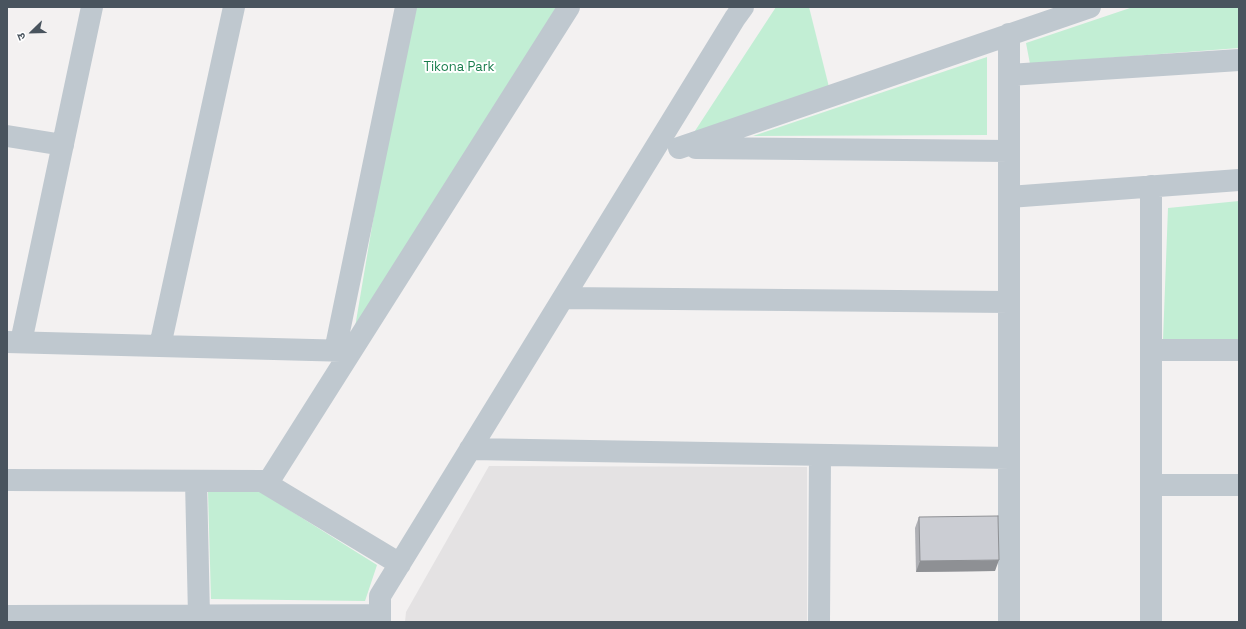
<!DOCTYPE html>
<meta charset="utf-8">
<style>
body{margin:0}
#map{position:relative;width:1246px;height:629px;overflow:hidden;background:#f3f1f1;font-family:"Space Grotesk","Noto Sans Devanagari",sans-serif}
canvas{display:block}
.frame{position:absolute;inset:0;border:8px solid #49545e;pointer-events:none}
.north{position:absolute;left:12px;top:12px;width:40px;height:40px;-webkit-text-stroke:3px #fff;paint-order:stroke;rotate:247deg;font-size:11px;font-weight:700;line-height:16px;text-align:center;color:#49545e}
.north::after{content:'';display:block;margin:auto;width:14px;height:18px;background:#49545e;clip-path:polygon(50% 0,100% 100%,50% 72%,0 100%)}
</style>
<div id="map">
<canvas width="1246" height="629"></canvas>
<div class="frame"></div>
<div class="north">उ</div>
</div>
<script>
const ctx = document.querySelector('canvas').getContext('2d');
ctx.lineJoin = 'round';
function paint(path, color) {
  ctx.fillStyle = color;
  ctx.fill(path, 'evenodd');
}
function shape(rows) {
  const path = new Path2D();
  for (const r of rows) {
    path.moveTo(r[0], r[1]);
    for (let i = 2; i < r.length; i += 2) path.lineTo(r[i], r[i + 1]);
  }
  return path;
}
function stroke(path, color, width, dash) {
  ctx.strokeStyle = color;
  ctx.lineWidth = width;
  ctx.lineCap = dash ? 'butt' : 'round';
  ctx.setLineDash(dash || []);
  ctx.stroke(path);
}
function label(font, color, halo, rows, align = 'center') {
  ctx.font = font + ' "Space Grotesk",sans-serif';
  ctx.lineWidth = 4;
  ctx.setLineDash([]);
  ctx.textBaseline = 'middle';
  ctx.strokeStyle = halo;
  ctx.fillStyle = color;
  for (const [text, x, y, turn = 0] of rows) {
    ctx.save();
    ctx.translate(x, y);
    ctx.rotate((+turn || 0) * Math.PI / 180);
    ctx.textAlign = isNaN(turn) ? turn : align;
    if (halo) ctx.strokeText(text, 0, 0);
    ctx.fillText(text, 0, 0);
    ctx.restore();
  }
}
const education = shape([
 [489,466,807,467,807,622,405,622,406,612]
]);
const green = shape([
 [409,7,563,7,351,351],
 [776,7,809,7,829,87,691,137],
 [1133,7,1239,7,1239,48,1030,64,1026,43],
 [987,57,987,135,753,136],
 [1239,201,1239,339,1163,340,1168,208],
 [256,489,377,565,365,601,211,599,208,492]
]);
const minor = shape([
 [1009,75,1239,60],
 [7,136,63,145],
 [679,148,1090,7],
 [696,148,1009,151],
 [1009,197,1239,180],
 [563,298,1009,302],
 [7,342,350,351],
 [21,342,92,7],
 [160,346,234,7],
 [1151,350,1239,350],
 [335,351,406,7],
 [470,449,1009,458],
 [7,480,262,481,400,564],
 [196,481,199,616],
 [267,484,569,7],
 [1151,485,1239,485],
 [7,616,380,615],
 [380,622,380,596,735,18,743,7],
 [819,622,820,455],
 [1009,622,1009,34],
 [1151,622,1151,186]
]);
const wall = shape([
 [919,517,995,571,916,572,915,528]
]);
const shadedWall = shape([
 [999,560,995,571,916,572,920,561]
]);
const building = shape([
 [998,516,999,560,920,561,919,517,998,516]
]);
const parkNames = [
 ["Tikona Park",459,67]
];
paint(education, '#e4e2e3');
paint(green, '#c2eed4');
stroke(minor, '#bfc8cf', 22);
paint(wall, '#afb0b5');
paint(shadedWall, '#8e9094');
paint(building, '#cbcdd3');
stroke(building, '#8e9094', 1);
label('13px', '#1b7e4e', '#fff', parkNames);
</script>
